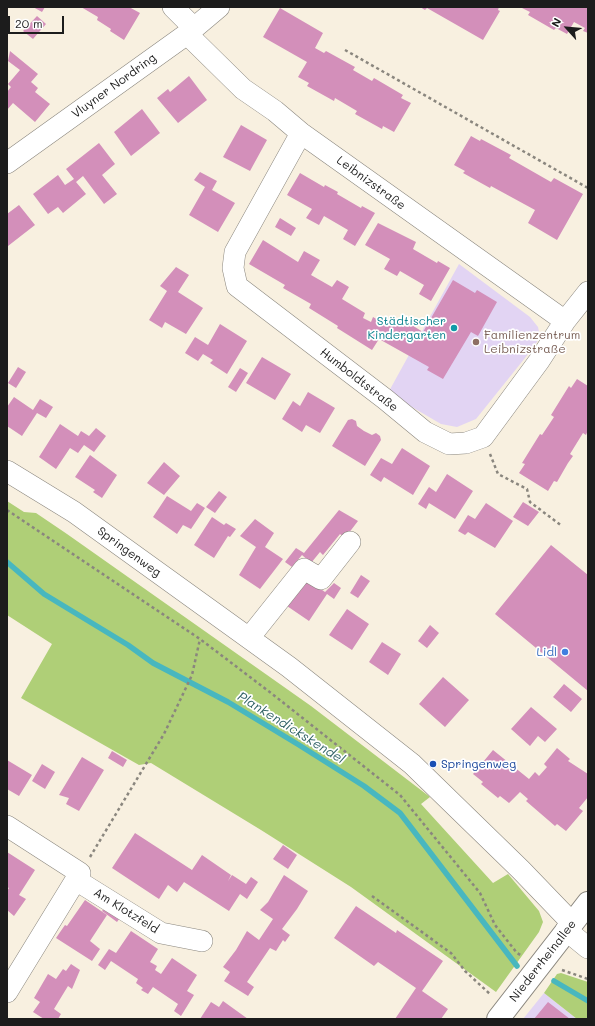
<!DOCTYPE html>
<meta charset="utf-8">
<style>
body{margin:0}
#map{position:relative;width:595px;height:1026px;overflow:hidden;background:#f8f0e0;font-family:Mali,sans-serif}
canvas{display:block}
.frame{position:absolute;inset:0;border:8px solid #1c1c1c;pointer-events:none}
.north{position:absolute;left:547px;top:8px;width:40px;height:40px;-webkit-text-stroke:3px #fff;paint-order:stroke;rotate:297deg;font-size:11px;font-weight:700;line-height:16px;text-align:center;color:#1c1c1c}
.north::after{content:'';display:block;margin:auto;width:14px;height:18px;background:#1c1c1c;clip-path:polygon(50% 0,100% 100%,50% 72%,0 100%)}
.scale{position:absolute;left:8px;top:16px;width:56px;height:18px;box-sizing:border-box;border:2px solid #1c1c1c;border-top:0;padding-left:5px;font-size:12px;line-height:14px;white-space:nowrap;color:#1c1c1c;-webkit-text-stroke:3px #fff;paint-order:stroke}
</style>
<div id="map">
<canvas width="595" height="1026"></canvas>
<div class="frame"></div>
<div class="north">N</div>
<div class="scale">20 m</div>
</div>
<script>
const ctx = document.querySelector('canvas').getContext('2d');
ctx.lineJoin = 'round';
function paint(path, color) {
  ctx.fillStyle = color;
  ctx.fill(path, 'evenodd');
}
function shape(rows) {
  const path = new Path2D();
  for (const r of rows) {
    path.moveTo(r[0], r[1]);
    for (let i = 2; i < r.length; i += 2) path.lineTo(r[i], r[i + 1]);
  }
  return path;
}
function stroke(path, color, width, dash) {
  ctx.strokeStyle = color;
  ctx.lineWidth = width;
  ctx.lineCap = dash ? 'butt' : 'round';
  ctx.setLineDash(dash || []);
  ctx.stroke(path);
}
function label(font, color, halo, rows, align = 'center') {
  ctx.font = font + ' Mali,sans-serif';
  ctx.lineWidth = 3.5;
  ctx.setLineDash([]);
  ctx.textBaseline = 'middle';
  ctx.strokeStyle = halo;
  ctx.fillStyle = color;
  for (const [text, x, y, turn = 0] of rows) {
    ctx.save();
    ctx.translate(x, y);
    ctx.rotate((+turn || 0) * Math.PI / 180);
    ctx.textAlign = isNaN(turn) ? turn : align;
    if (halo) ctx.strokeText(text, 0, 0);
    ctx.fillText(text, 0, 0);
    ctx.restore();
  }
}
const built = shape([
 [459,264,530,317,538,327,540,337,533,348,476,419,457,427,441,424,388,393],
 [544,993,577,1019,523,1019]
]);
const green = shape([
 [7,501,24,512,36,513,67,534,311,706,430,797,421,804,493,883,508,874,539,911,543,922,539,932,496,992,351,887,261,830,151,763,139,765,21,698,52,644,7,615],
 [561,973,588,982,588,1019,577,1019,544,993,557,974]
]);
const stream = shape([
 [7,562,44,594,128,645,153,663,228,702,299,745,364,786,400,813,517,966],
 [554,981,588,1001]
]);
const building = shape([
 [33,7,45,7,42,12],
 [81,7,129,7,140,13,124,40,110,31,111,29,97,20,98,17],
 [420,7,499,7,498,10,500,11,483,40,427,8,425,10],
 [520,7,588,7,588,33,583,31,585,28,574,22,567,34,556,28,554,30,528,15,530,12],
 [280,8,323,33,315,48,324,53,326,51,355,67,353,70,372,81,374,78,403,95,401,98,411,103,394,132,383,126,382,129,355,114,357,111,335,98,334,101,307,86,309,83,298,77,307,62,263,37],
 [37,16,46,24,33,39,23,31],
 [10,51,38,74,31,82,38,88,35,92,50,104,35,122,13,103,7,110,7,92,11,87,8,84,20,70,8,61],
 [189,76,207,100,178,123,157,98,168,89,170,92],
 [142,109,160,133,131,156,114,132],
 [241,125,267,140,250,171,223,157],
 [471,136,480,141,481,139,511,155,509,158,551,182,554,178,583,194,557,240,528,223,535,210,491,186,490,188,463,173,465,171,454,165],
 [99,143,115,164,102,175,117,194,104,204,83,176,76,182,86,194,63,213,58,207,48,214,33,194,58,175,65,185,74,179,66,169],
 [200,172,217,181,212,190,235,203,218,232,189,215,205,187,194,180],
 [300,173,324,187,325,185,338,192,337,194,361,208,362,206,375,213,355,246,343,239,348,230,324,216,319,225,306,218,312,209,287,195],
 [19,205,35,225,8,246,7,214],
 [280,218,296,228,291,236,275,227],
 [378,223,416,242,413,249,437,263,438,261,450,268,431,301,419,294,424,285,400,271,397,276,384,269,390,259,365,245],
 [263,240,298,262,304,251,320,260,311,275,332,287,337,280,349,287,342,299,365,313,363,318,371,322,373,317,385,324,389,319,397,323,402,319,423,332,453,280,475,293,477,290,497,302,478,336,471,332,443,379,427,370,429,367,379,339,372,350,337,328,338,326,309,308,311,304,283,288,285,285,249,264],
 [176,267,189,275,178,292,203,308,186,334,165,322,162,328,149,320,167,291,160,286],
 [220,324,247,341,227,374,210,363,213,360,203,354,198,361,185,353,195,337,208,345],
 [262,357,291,374,275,400,246,383],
 [18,367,26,372,16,388,8,383],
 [240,368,248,373,236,392,228,387],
 [577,379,588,386,588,430,586,435,583,433,570,454,573,456,568,463,557,482,554,481,548,491,519,473,525,464,522,463,540,434,542,435,554,417,551,415,569,386,571,388],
 [308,392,335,408,320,433,306,425,302,432,282,419,293,401,300,406],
 [14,397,33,410,40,399,53,407,46,418,37,413,22,436,7,426,7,407],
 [352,419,356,421,357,426,364,431,372,435,376,433,380,436,381,440,365,466,332,446,348,420],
 [60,424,78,436,81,431,89,436,96,428,106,436,94,452,84,445,78,453,70,448,56,469,39,457],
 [402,448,430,466,413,495,384,477,381,482,370,475,381,458,392,464],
 [90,455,117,475,102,498,93,492,95,490,75,477],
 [164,462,180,476,164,495,147,483],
 [447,474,473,491,455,519,429,503,426,509,418,504,429,487,436,492],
 [219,491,227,497,215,513,206,507],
 [167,496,191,511,197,503,205,508,191,529,183,525,177,534,153,517],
 [523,502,539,512,528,526,513,517],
 [486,503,513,521,495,548,468,532,465,535,458,531,468,515,475,519],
 [339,510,358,521,345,538,340,534,323,555,320,552,311,563,302,555,292,567,285,562,296,548,304,553],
 [212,517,224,525,226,523,236,529,230,537,228,536,214,558,194,545],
 [255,519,274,533,265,547,283,559,260,589,239,575,256,547,240,536],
 [551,545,588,575,588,691,495,614],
 [361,575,370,581,358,598,350,593],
 [302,576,325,592,334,583,341,588,334,599,327,594,309,621,287,606],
 [347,609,369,624,352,650,329,635],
 [430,625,439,633,427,648,418,641],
 [382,642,401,654,388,675,369,662],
 [443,677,469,700,445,727,419,704],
 [564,684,582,699,571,712,553,697],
 [531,707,557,729,545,742,538,736,530,746,511,729],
 [557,748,570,759,568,761,588,774,588,797,579,808,583,811,566,831,557,824,555,826,526,801,528,799,520,792,509,803,500,796,498,798,481,784,483,782,473,774,493,750,529,779,535,772,539,776,547,767,544,764],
 [112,751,127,760,123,767,108,758],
 [82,757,104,770,79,811,66,804,69,798,59,795],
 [7,760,32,775,19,796,7,789],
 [42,764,55,772,45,789,32,781],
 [135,833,192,870,202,855,231,875,228,881,232,875,246,884,251,877,258,882,247,899,240,894,229,911,184,882,177,892,168,885,159,899,112,868],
 [283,845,297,855,288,869,273,859],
 [7,852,35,870,19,895,26,899,14,916,7,910,7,891,9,888,7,887],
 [284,875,308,891,297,909,282,929,290,935,285,942,283,940,276,951,270,948,247,982,254,987,248,996,224,981,230,972,223,967,236,950,247,931,259,940,273,919,260,910,268,902],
 [85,900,107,915,90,941,100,949,92,961,56,938,65,925,67,926],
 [107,905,122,915,117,922,102,911],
 [356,906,396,933,397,930,443,961,422,991,448,1009,441,1019,395,1019,416,988,378,962,374,966,334,938],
 [131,931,158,949,150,962,157,966,155,970,161,974,172,958,197,975,187,991,194,995,181,1016,174,1011,178,1004,153,987,148,994,141,990,143,988,136,983,138,979,111,961,105,970,98,965,109,949,116,953],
 [71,964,80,970,72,989,68,986,54,1009,61,1014,58,1019,44,1019,33,1012,40,1002,34,998,48,974,56,979,63,969,66,971],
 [223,1001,248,1019,200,1019,211,1002,219,1007],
 [548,1002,570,1019,534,1019]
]);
const path = shape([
 [345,50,588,188],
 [490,454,498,474,527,489,530,502,562,526],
 [7,510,200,639,271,693,400,795,480,893,495,925,517,953,522,956],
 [90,857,164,734,192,675,200,639],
 [372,896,451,953,465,971,491,995],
 [562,970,588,979]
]);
const minor = shape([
 [173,7,194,28],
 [187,34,243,89,275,111,301,133,565,321],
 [301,133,235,252,233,268,237,286,385,399,425,432,449,444,466,443,483,437,539,361,565,321,588,292],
 [7,163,187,34,219,7],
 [7,471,74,512,289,667,412,764,521,870,572,923],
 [249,638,304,569,321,579,350,542],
 [7,826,80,873,7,992],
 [76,880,161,933,202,941],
 [566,930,588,948]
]);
const major = shape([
 [498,1019,588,903]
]);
const markers = [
 [454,328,4,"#0f9aa8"],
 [476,342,4,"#8d6e63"],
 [565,652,4,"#3f7fe0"],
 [433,764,4,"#1a4fb4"]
];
const streetNames = [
 ["Vluyner Nordring",114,86,-36],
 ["Leibnizstraße",371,183,36],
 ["Humboldtstraße",359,380,38],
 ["Springenweg",129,552,36],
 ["Am Klotzfeld",126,911,32],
 ["Niederrheinallee",543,961,-52]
];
const cultureNames = [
 ["Städtischer",446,321],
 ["Kindergarten",446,335]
];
const educationNames = [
 ["Familienzentrum",484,335],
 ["Leibnizstraße",484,349]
];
const shopNames = [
 ["Lidl",557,652]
];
const transitNames = [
 ["Springenweg",441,764]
];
const waterNames = [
 ["Plankendickskendel",291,728,32]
];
paint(built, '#e2d4f3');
paint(green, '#afcf77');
stroke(stream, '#48b7bf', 5.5);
paint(building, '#d38fba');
stroke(minor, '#8a867e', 22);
stroke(major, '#8a867e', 24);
stroke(path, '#8a867e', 2.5, [3, 3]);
stroke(minor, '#fff', 21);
stroke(major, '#fff', 22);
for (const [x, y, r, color] of markers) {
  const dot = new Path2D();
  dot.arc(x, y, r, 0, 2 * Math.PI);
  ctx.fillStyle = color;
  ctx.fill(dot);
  stroke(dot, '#fff', 1.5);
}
label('12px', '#1c1c1c', '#fff', streetNames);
label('12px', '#0d838f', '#fff', cultureNames, 'right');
label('12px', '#785e54', '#fff', educationNames, 'left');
label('12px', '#366cbe', '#fff', shopNames, 'right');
label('12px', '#164399', '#fff', transitNames, 'left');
label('italic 13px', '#306265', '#fff', waterNames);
</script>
